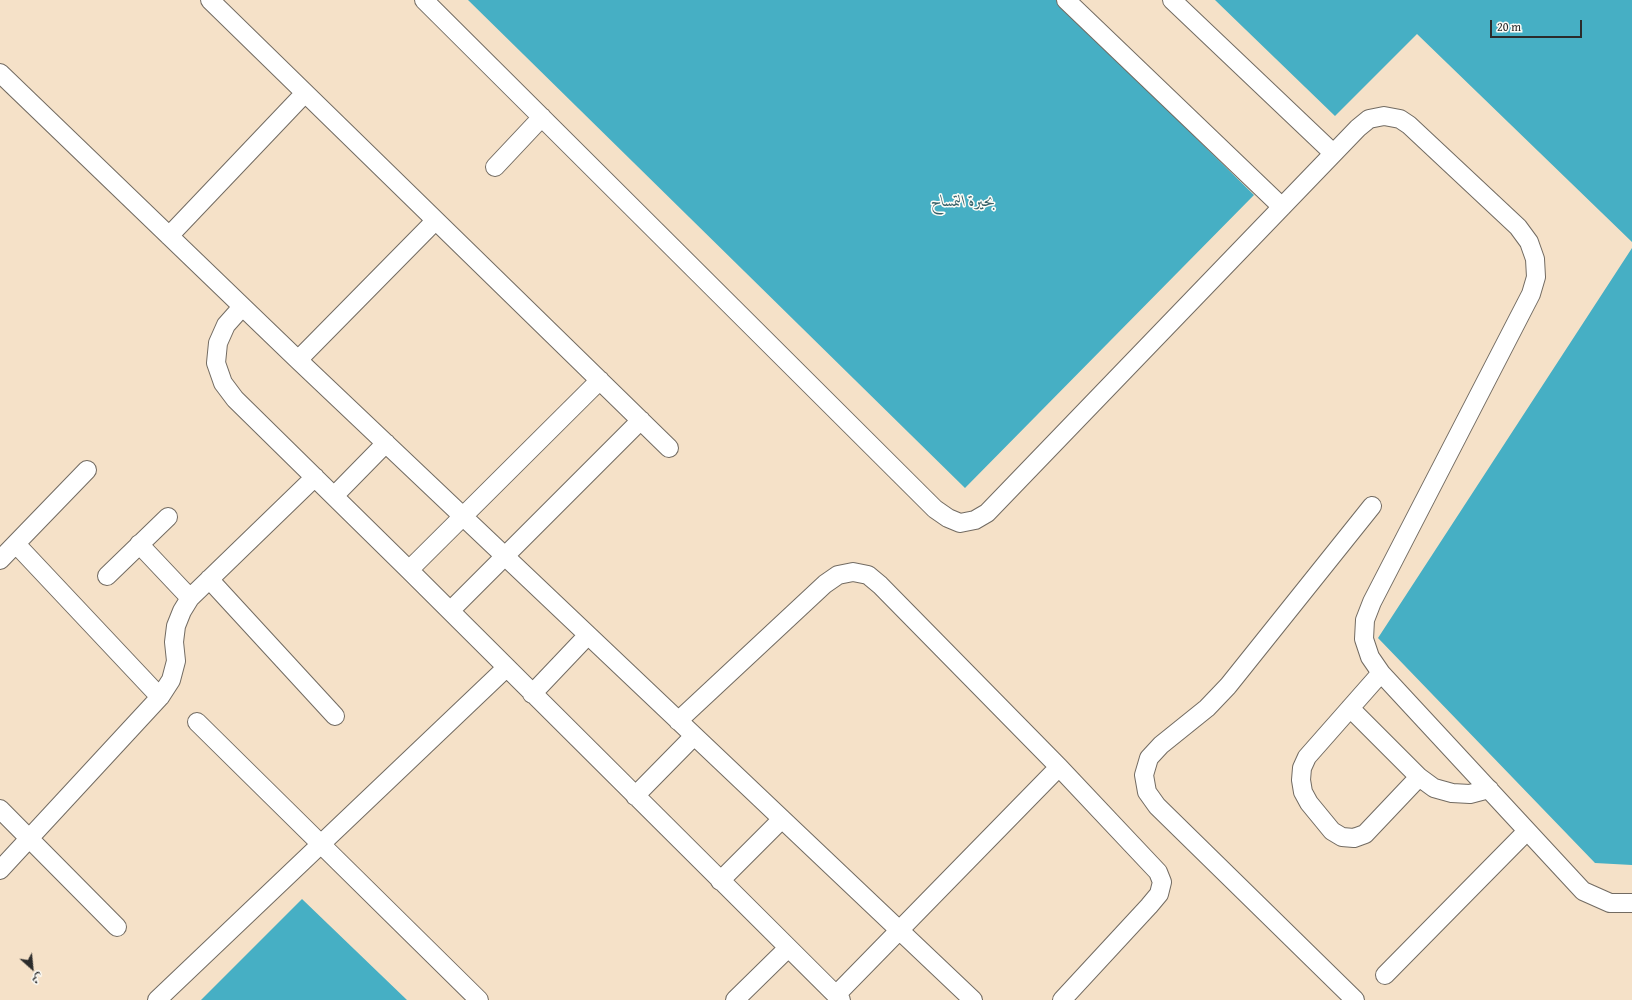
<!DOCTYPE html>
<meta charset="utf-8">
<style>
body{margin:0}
#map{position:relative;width:1632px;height:1000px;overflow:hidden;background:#f5e1c8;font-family:"Gentium Book Plus",Amiri,serif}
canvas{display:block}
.north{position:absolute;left:12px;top:948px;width:40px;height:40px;-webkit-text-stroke:3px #fdfcf7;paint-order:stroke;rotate:153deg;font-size:11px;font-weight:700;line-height:16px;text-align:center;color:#2b2b2b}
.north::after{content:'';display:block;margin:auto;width:14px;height:18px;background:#2b2b2b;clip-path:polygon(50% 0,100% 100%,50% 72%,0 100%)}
.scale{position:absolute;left:1490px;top:20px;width:92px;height:18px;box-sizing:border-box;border:2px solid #2b2b2b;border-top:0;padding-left:5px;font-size:12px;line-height:14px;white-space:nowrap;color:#2b2b2b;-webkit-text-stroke:3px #fdfcf7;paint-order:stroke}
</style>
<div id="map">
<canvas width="1632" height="1000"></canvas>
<div class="north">ش</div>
<div class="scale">20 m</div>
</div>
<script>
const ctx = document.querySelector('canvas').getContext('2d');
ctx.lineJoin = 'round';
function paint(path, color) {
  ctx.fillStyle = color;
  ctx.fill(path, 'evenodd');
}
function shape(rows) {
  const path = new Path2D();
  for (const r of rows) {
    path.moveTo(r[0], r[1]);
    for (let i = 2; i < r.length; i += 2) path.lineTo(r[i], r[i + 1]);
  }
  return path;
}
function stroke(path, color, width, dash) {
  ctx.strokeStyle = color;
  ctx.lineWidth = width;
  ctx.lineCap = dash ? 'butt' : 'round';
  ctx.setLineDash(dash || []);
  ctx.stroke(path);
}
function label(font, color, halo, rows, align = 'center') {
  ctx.font = font + ' "Gentium Book Plus",Amiri,serif';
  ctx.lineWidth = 3;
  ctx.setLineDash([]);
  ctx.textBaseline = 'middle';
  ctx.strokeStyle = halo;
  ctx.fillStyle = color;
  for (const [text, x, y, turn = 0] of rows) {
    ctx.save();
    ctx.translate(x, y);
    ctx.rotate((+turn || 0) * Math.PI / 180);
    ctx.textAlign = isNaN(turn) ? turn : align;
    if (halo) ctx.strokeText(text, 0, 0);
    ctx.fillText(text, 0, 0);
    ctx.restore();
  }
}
const water = shape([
 [468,0,1056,0,1254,195,965,488],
 [1215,0,1632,0,1632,242,1417,34,1335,116],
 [1632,248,1632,865,1595,863,1378,638],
 [302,899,407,1000,201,1000]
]);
const service = shape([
 [210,0,669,448],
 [424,0,935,509,948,518,960,523,975,520,987,513,1358,128,1369,119,1384,116,1400,119,1409,125,1518,227,1529,242,1535,259,1536,277,1531,294,1372,602,1365,620,1364,639,1370,657,1381,673,1583,891,1610,903,1632,903],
 [1066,0,1282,207],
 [1172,0,1333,153],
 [0,73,298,360,973,1000],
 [495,167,542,117],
 [169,236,305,93],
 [242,307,226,325,218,343,216,363,223,383,235,399,409,570,841,1000],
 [298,360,435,221],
 [334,496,386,443],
 [16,544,160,697],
 [139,544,190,598],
 [0,560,87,470],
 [409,570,600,380],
 [107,576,168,517],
 [209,579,335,716],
 [450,611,641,420],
 [1381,673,1307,757,1302,768,1301,780,1303,792,1309,803,1332,831,1342,837,1354,838,1365,834,1419,777],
 [532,694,588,635],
 [1350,708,1419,777,1434,788,1452,793,1470,794,1489,789],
 [678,721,825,584,838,575,853,572,868,575,880,585,1059,767,1158,872,1162,882,1159,894,1149,906,1062,1000],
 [197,722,479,1000],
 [635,796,694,736],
 [0,809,117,927],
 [0,870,160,697,171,680,176,661,174,642,176,626,182,611,190,598,315,477],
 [720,881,782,819],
 [1385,975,1527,831],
 [836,995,1059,767],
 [157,1000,506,668],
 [735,1000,788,948],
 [1355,1000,1157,806,1147,792,1144,775,1149,758,1161,745,1207,708,1228,686,1372,506]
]);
const waterNames = [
 ["بحيرة التمساح",963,202]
];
paint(water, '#46afc4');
stroke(service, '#726b62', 20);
stroke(service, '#fff', 18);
label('italic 16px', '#366068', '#fdfcf7', waterNames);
</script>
